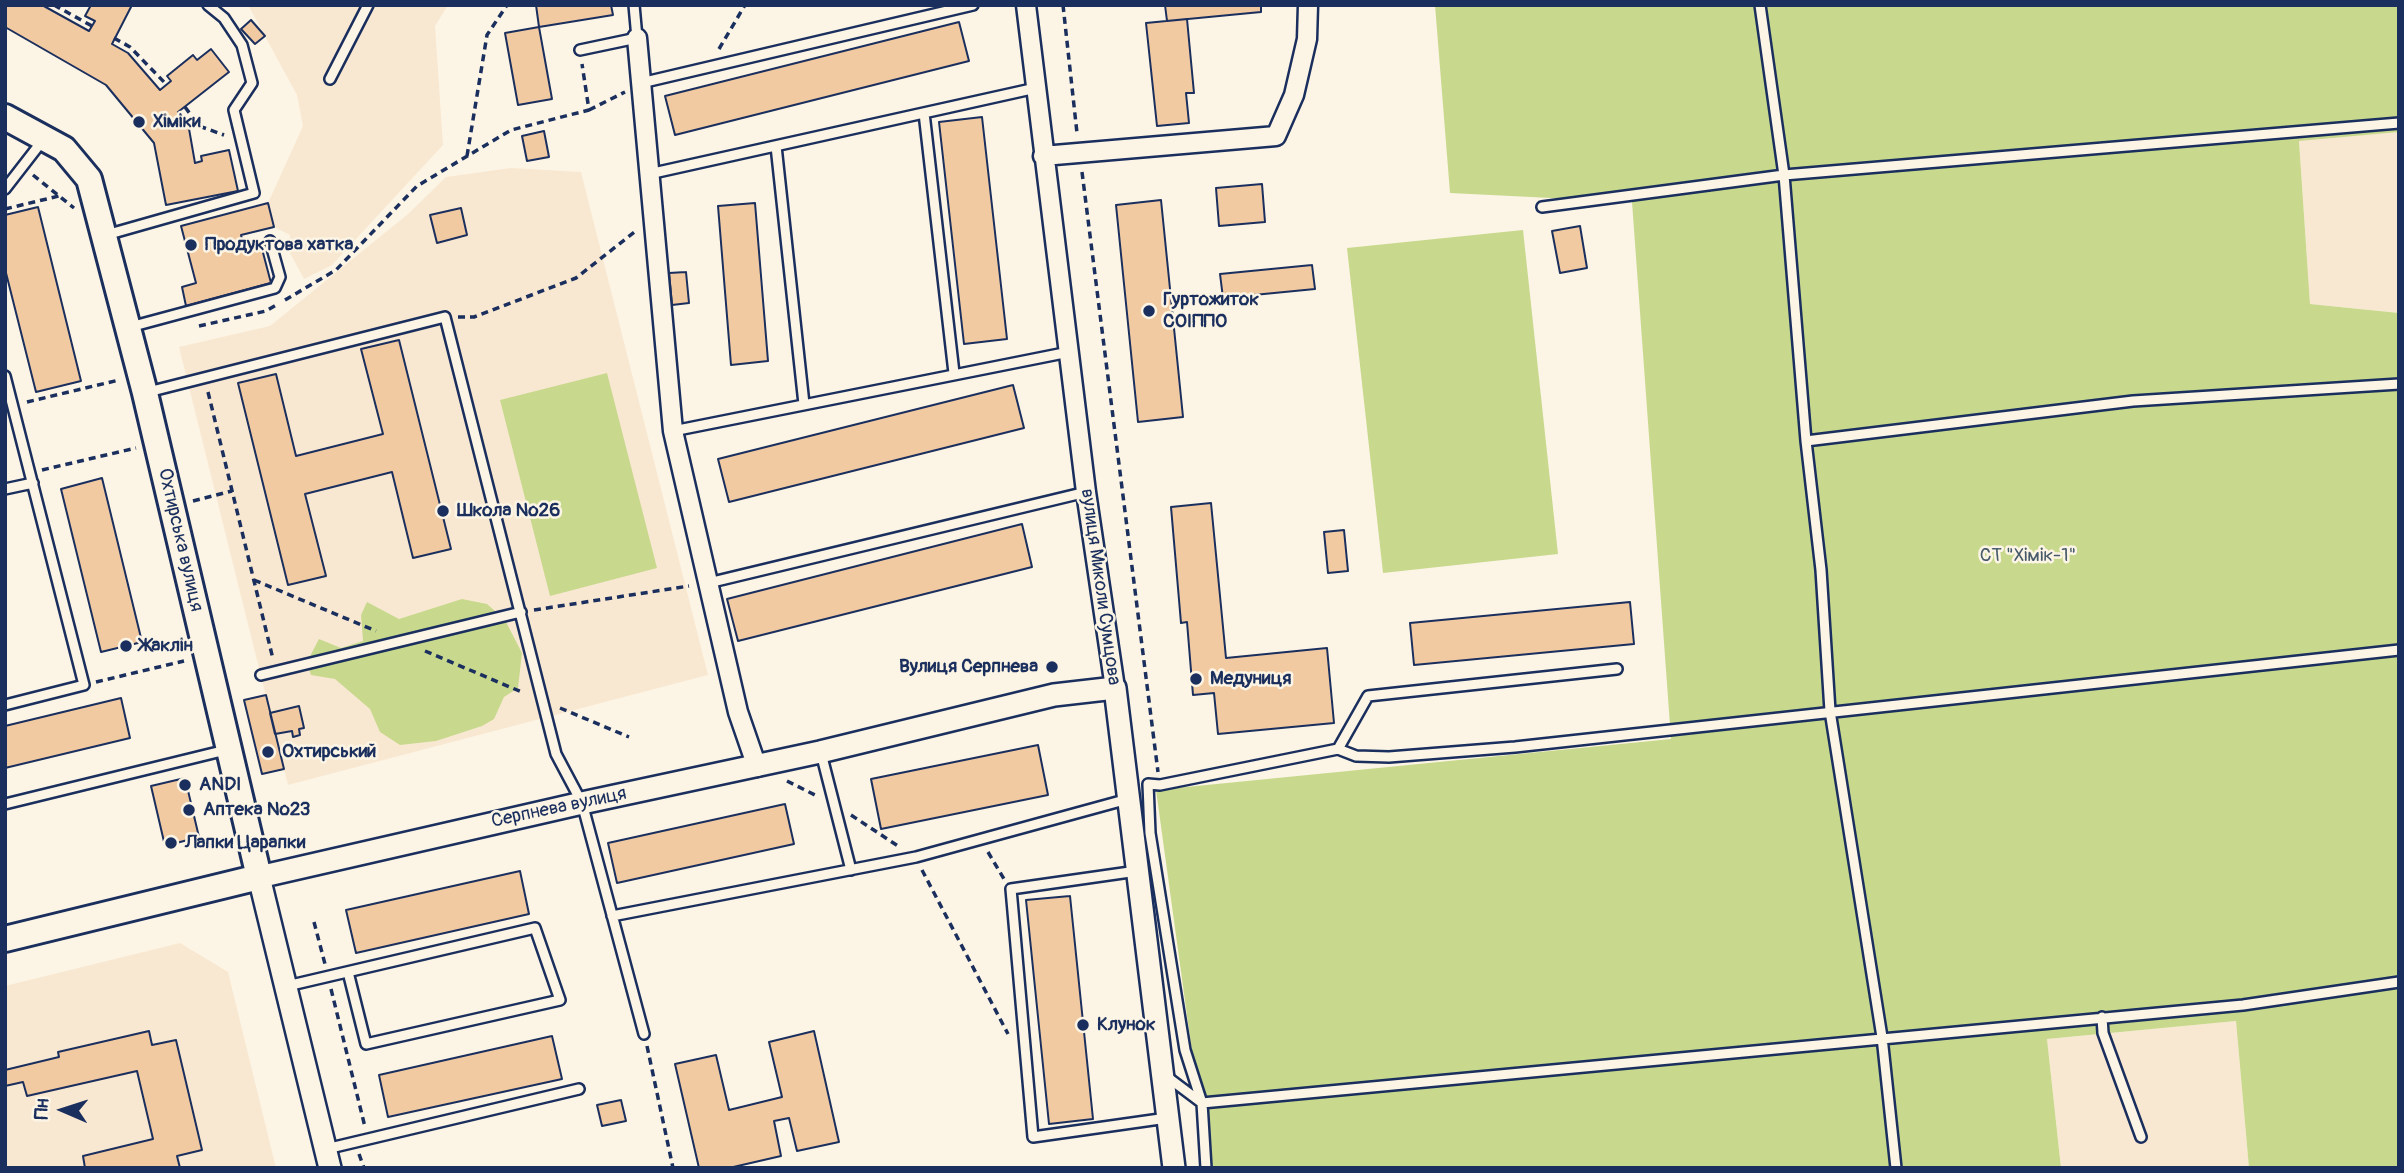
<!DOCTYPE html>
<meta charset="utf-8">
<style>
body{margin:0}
#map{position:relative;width:2404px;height:1173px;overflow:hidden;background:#fcf5e5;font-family:Pangolin,sans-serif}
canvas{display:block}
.frame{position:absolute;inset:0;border:7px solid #1b2f5e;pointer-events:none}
.north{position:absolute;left:28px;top:1075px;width:70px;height:70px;-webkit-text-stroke:5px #fcf5e5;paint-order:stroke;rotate:273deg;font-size:19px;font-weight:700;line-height:28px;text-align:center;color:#1b2f5e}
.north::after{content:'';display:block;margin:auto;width:24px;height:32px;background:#1b2f5e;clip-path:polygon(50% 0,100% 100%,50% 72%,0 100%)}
</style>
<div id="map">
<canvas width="2404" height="1173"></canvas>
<div class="frame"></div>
<div class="north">Пн</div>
</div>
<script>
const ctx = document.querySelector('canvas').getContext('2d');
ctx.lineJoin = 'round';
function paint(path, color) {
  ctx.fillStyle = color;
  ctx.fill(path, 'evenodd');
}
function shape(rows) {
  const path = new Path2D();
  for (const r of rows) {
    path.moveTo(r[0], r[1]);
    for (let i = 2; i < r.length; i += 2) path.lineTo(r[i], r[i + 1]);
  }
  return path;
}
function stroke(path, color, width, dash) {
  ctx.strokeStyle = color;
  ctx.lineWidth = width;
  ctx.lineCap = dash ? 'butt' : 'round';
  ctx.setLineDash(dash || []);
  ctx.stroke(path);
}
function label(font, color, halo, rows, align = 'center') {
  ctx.font = font + ' Pangolin,sans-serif';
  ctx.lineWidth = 5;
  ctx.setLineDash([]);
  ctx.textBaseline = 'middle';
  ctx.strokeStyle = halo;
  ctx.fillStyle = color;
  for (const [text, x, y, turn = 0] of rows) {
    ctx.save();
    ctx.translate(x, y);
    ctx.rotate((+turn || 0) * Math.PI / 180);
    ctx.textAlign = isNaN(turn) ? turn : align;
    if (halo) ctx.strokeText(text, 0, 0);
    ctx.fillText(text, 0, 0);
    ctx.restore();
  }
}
const built = shape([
 [248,5,448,5,435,26,443,145,332,265,304,279,290,253,290,235,274,227,268,203,303,126,297,95],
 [2399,132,2399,313,2310,304,2299,140],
 [511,168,581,172,708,675,288,785,179,347,270,326,408,214,446,177],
 [180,943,228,972,276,1168,5,1168,5,986],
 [2236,1021,2249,1168,2061,1168,2047,1039]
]);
const green = shape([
 [1435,5,2399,5,2399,132,2299,141,2310,304,2399,313,2399,1168,2249,1168,2236,1021,2047,1039,2061,1168,1208,1168,1156,790,1671,739,1632,202,1450,193],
 [1523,230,1558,554,1383,573,1347,248],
 [607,373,657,568,550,596,500,400],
 [462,599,487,604,505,620,522,653,518,688,504,697,494,719,482,726,436,741,400,745,380,732,370,709,335,679,311,675,307,662,319,639,341,648,363,641,361,615,367,602,399,619]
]);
const building = shape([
 [5,5,42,5,89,31,95,21,85,16,91,5,132,5,112,44,128,53,160,90,171,81,167,76,193,55,197,60,211,49,229,72,178,112,188,123,195,163,202,161,201,156,229,150,238,191,166,205,154,143,106,85,5,27,5,5],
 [536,5,611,5,613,15,539,27,536,5],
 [1165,5,1261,5,1261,12,1167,21,1165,5],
 [1187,19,1194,93,1186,93,1189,123,1157,126,1146,23,1187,19],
 [251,20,265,36,255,44,241,29,251,20],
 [959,22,969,61,675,135,665,96,959,22],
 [539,27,552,99,518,105,505,33,539,27],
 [982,117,1007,339,964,344,939,122,982,117],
 [544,131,549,157,527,161,522,136,544,131],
 [1262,184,1265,222,1219,226,1216,188,1262,184],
 [1161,200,1183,417,1138,422,1116,205,1161,200],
 [268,203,274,227,241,235,245,250,261,245,271,283,186,306,182,287,196,283,181,226,268,203],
 [755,203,768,361,731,365,718,206,755,203],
 [38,207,81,381,36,392,5,269,5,215,38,207],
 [461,208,467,235,437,243,430,215,461,208],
 [1580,226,1587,268,1560,273,1552,231,1580,226],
 [1312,265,1315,289,1223,298,1220,274,1312,265],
 [686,272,689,303,672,305,669,273,686,272],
 [399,340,451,549,413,558,392,472,305,494,326,576,288,585,238,383,276,374,296,456,383,434,361,349,399,340],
 [1013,385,1024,428,729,502,718,459,1013,385],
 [102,478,142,642,101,652,61,489,102,478],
 [1211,503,1226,658,1327,648,1334,723,1218,734,1214,693,1193,695,1187,622,1181,623,1171,507,1211,503],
 [1022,524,1032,567,738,641,727,599,1022,524],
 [1344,530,1348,571,1328,573,1324,532,1344,530],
 [1630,602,1634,644,1414,665,1410,623,1630,602],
 [266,695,284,769,262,774,244,700,266,695],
 [121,698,130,738,5,768,5,726,121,698],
 [299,706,304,728,299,729,300,735,293,737,292,731,275,734,270,713,299,706],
 [1038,745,1048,795,881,829,871,779,1038,745],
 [185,778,199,837,165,846,151,786,185,778],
 [785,804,794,844,617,883,608,843,785,804],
 [520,871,529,914,356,953,346,910,520,871],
 [1070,896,1093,1119,1049,1124,1026,900,1070,896],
 [149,1031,152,1045,176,1040,202,1150,177,1156,180,1168,85,1168,83,1156,153,1139,137,1071,27,1096,23,1082,5,1086,5,1070,59,1057,58,1052,149,1031],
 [814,1031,839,1142,797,1151,789,1118,774,1121,781,1156,729,1168,699,1168,675,1064,716,1055,729,1110,782,1097,769,1042,814,1031],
 [552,1036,562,1079,388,1117,379,1075,552,1036],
 [621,1100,626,1121,602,1126,597,1105,621,1100]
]);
const path = shape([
 [54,5,92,26],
 [1063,5,1077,133],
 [114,38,130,47,166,84],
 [719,49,745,5],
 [185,107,199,126,224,135],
 [589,110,625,92],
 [467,156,487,35,507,5],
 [1082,172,1158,772],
 [33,175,74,208],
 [5,209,59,196],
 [285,300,336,270,417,186,511,130,589,110,582,64],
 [458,317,474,317,576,278,637,230],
 [199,326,266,311,278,304],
 [208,392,273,659],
 [27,402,119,380],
 [42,470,136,448],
 [193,501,232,491],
 [254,580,376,631],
 [534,610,689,586],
 [425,651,524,693],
 [96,682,184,661],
 [560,708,629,737],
 [787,781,817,796],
 [851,815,898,846],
 [988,852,1004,879],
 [922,870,1008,1034],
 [314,922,325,964],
 [331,989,365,1127],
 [647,1046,673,1168],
 [359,1154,364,1168]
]);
const service = shape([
 [1760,5,1784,175,1806,441],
 [580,50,637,38,634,5],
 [330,79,368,5],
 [641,83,973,5],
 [924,113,954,373],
 [776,146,804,404],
 [649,174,1036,88],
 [5,189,43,140],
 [1542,207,1784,175,2399,123],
 [106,235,254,193,234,110,252,83,242,45,224,18,208,5],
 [130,327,275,288,280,277,270,241],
 [5,376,84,685,5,705],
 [148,392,445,317,556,754,582,803,644,1034],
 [673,431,1069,352],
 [5,489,33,483],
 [708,583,1086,492],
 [2399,650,1515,747,1389,757,1356,756,1338,749,1160,785,1148,784,1150,833,1185,1050,1202,1103,2243,1005,2399,982],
 [261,675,521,612],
 [1338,749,1368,696,1617,669],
 [821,753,851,870],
 [5,804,226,750],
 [1137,871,1011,889,1033,1137,1167,1118],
 [612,916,916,857,1128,799],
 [287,986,535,928,560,1000,366,1044,348,972],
 [2102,1017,2103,1033,2141,1137],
 [1166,1076,1202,1103,1206,1168],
 [326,1149,579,1089],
 [1896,1168,1882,1037,1830,711,1821,570,1806,441,2133,401,2399,384]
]);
const minor = shape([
 [1026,5,1086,492,1115,688],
 [637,38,673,431,738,712,757,767],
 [1043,156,1276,136,1294,95,1307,39,1308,5]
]);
const tertiary = shape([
 [330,1168,259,877,582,803,820,752,1054,695,1115,688,1174,1168]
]);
const secondary = shape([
 [5,117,64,149,89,179,145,393,259,877,5,939]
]);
const markers = [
 [139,122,7,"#1b2f5e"],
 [191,245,7,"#1b2f5e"],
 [1149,311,7,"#1b2f5e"],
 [443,511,7,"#1b2f5e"],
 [126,646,7,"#1b2f5e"],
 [1052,667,7,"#1b2f5e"],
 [1196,679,7,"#1b2f5e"],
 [268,752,7,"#1b2f5e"],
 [185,785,7,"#1b2f5e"],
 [189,810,7,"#1b2f5e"],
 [171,843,7,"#1b2f5e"],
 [1083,1025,7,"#1b2f5e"]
];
const poiNames = [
 ["Хіміки",153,122],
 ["Продуктова хатка",205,245],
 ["Гуртожиток",1163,300],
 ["СОІППО",1163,322],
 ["Школа №26",457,511],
 ["Жаклін",140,646],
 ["Вулиця Серпнева",1038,667,"right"],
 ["Медуниця",1210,679],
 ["Охтирський",282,752],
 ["ANDI",199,785],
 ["Аптека №23",203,810],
 ["Лапки Царапки",185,843],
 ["Клунок",1097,1025]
];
const streetNames = [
 ["Охтирська вулиця",180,540,77],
 ["вулиця Миколи Сумцова",1100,587,82],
 ["Серпнева вулиця",559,808,-12]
];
const parkNames = [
 ["СТ \"Хімік-1\"",2028,556]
];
paint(built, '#f9e8d1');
paint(green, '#c8d98e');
paint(building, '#f1caa1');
stroke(building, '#1b2f5e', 2);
stroke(service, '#1b2f5e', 14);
stroke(minor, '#1b2f5e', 23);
stroke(tertiary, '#1b2f5e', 26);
stroke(secondary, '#1b2f5e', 30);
stroke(path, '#1b2f5e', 3.5, [7, 5]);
stroke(service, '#fcf5e5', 9);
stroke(minor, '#fcf5e5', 18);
stroke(tertiary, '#fcf5e5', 21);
stroke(secondary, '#fcf5e5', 24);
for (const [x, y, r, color] of markers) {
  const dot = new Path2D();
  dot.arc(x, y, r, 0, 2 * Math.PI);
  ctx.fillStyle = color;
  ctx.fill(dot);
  stroke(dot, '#fcf5e5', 2.5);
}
label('bold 19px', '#1b2f5e', '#fcf5e5', poiNames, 'left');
label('19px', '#1b2f5e', '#fcf5e5', streetNames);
label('19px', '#465a6a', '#fcf5e5', parkNames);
</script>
